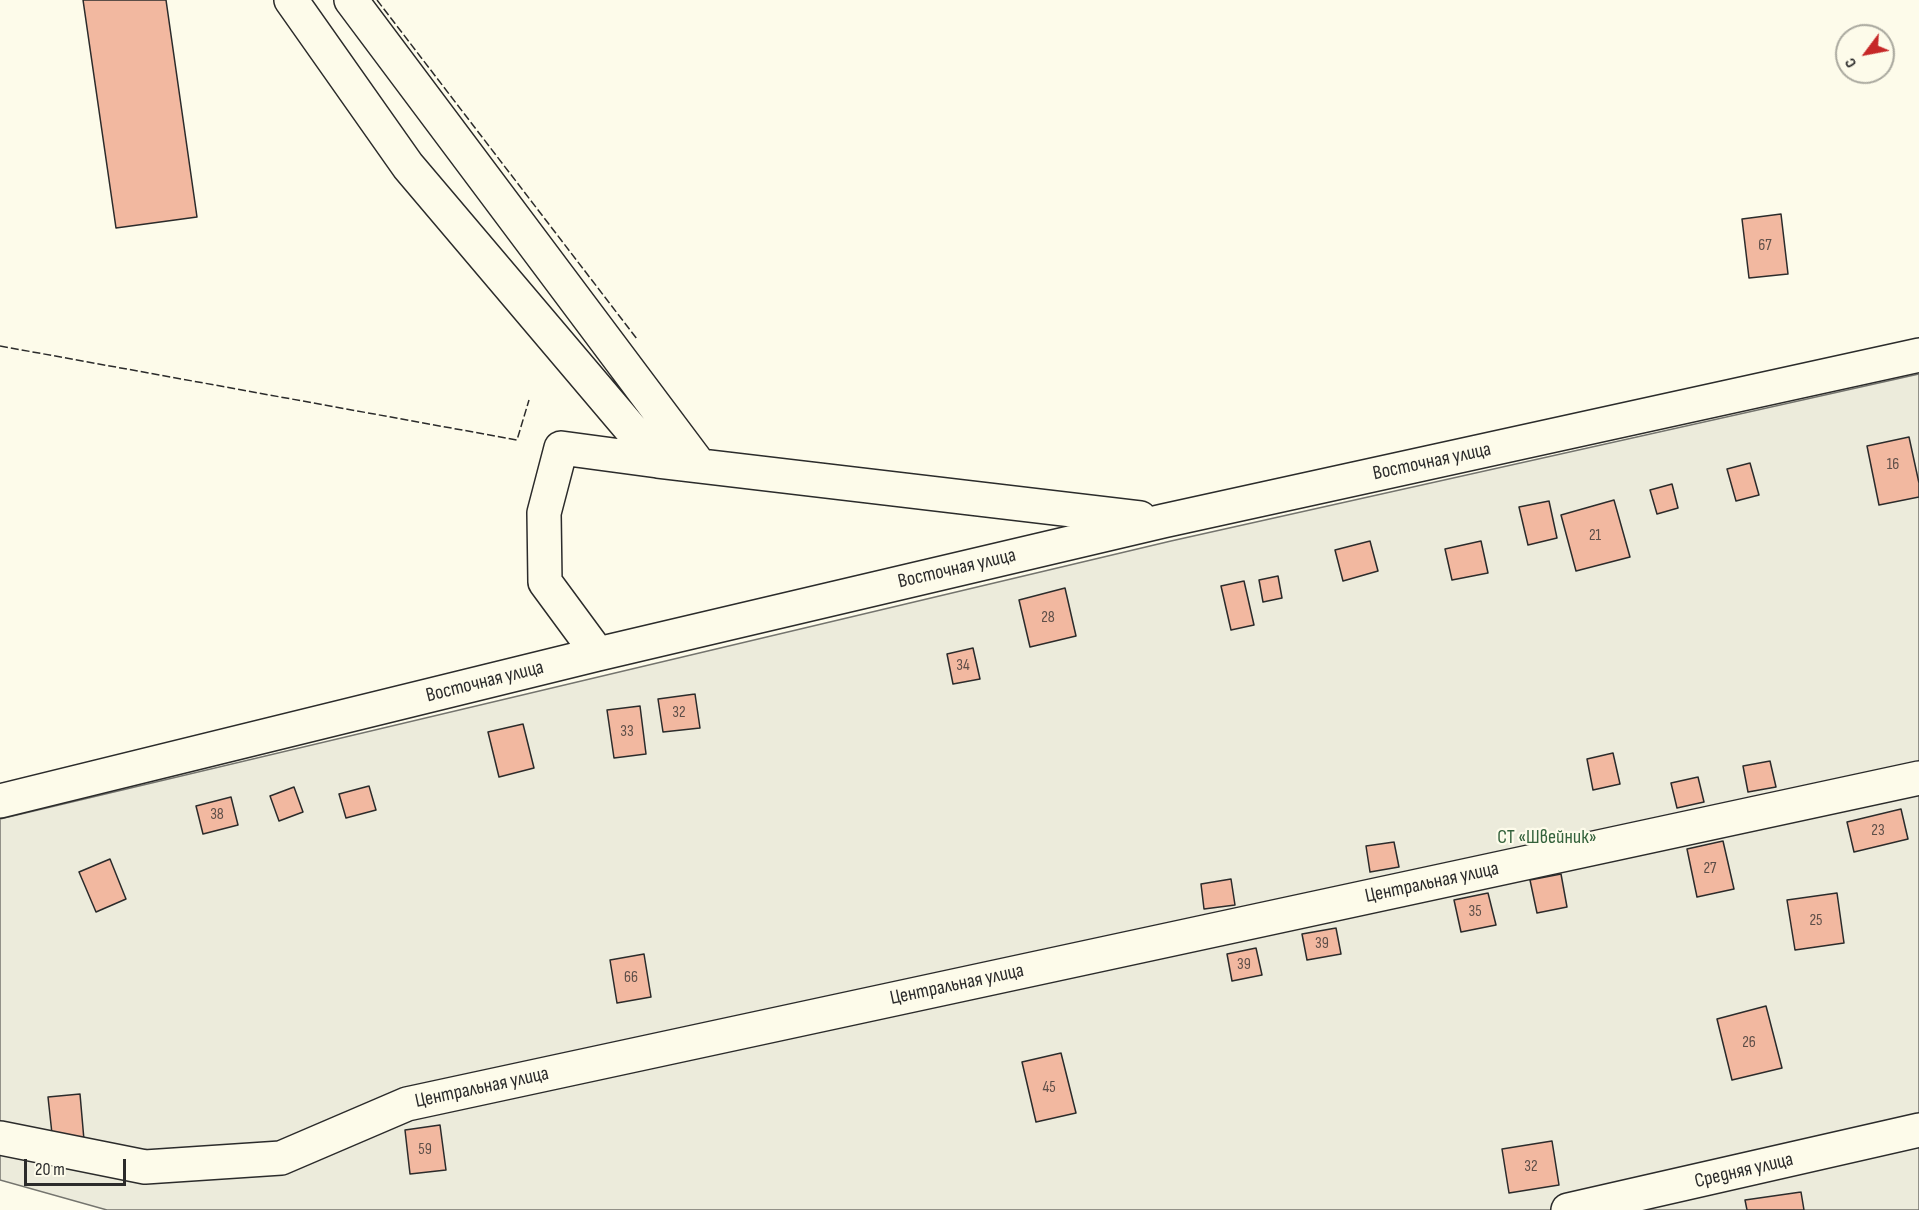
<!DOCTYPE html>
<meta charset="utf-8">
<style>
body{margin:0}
#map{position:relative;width:1919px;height:1210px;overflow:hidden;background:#fdfbea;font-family:"Sofia Sans Condensed",sans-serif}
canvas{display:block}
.north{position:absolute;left:1835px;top:24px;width:60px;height:60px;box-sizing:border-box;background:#fdfbea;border:2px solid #a9a89e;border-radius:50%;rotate:238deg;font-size:16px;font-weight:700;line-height:24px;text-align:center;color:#2b2b2b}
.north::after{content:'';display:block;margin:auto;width:21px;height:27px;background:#c62828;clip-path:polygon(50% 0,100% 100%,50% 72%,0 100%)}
.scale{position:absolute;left:24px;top:1159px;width:102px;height:27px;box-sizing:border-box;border:3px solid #2b2b2b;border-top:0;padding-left:8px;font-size:18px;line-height:21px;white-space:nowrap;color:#2b2b2b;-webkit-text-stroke:4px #fdfbea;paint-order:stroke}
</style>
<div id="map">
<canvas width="1919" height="1210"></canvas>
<div class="north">С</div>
<div class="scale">20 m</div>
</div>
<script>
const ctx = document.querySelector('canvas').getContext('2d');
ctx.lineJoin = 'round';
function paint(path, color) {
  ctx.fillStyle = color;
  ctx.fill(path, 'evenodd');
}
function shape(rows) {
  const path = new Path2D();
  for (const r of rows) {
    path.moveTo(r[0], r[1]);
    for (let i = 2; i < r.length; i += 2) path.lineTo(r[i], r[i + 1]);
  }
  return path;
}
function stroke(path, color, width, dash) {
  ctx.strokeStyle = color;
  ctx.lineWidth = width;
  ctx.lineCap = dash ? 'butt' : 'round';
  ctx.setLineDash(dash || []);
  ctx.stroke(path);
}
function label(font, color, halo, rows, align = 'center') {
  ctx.font = font + ' "Sofia Sans Condensed",sans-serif';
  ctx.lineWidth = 4.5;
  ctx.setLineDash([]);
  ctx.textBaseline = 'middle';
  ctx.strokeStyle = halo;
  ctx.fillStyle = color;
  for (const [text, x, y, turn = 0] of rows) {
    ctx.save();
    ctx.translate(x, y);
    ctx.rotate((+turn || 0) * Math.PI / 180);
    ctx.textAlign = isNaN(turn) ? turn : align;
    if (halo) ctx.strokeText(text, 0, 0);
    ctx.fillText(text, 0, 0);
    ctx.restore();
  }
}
const green = shape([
 [1919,374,1919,1210,107,1210,0,1180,0,819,1171,541,1919,374]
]);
const building = shape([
 [83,0,166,0,197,217,116,228,83,0],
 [1781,214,1788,274,1749,278,1742,219,1781,214],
 [1909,437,1919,483,1919,497,1879,505,1867,446,1909,437],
 [1750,463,1759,495,1736,501,1727,469,1750,463],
 [1672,484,1678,508,1657,514,1650,490,1672,484],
 [1614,500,1630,557,1576,571,1561,515,1614,500],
 [1549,501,1557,538,1528,545,1519,507,1549,501],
 [1370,541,1378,571,1343,581,1335,550,1370,541],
 [1481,541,1488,573,1452,580,1445,549,1481,541],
 [1278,576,1282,598,1263,602,1259,580,1278,576],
 [1244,581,1254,625,1231,630,1221,586,1244,581],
 [1065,588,1076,636,1030,647,1019,600,1065,588],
 [973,648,980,679,953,684,947,654,973,648],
 [695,694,700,728,663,732,658,699,695,694],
 [640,706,646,754,614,758,607,710,640,706],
 [523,724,534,768,499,777,488,732,523,724],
 [1613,753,1620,784,1593,790,1587,759,1613,753],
 [1770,761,1776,787,1748,792,1743,766,1770,761],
 [1698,777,1704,802,1677,808,1671,783,1698,777],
 [369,786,376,810,346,818,339,794,369,786],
 [294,787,303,812,279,821,270,796,294,787],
 [231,797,238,825,203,834,196,806,231,797],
 [1901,809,1908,839,1854,852,1847,822,1901,809],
 [1723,841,1734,889,1697,897,1687,849,1723,841],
 [1394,842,1399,867,1370,872,1366,846,1394,842],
 [110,859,126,899,96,912,79,872,110,859],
 [1561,874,1567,907,1537,913,1530,880,1561,874],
 [1231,879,1235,905,1204,909,1201,884,1231,879],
 [1488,893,1496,925,1461,932,1454,900,1488,893],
 [1837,893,1844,943,1795,950,1787,900,1837,893],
 [1336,928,1341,954,1307,960,1302,934,1336,928],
 [1256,948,1262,975,1232,981,1227,954,1256,948],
 [644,954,651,997,617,1003,610,960,644,954],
 [1766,1006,1782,1068,1732,1080,1717,1019,1766,1006],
 [1061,1053,1076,1113,1036,1122,1022,1062,1061,1053],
 [80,1094,84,1140,53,1143,48,1097,80,1094],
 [440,1125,446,1170,410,1174,405,1130,440,1125],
 [1552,1141,1559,1185,1509,1193,1502,1149,1552,1141],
 [1801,1192,1804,1210,1747,1210,1745,1200,1801,1192]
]);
const minor = shape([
 [291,0,408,166,658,461,1140,518],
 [351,0,700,466],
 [598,654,545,582,544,513,561,448,658,461],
 [0,801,598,654,1163,521,1919,355],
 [0,1138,145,1167,281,1158,407,1104,1919,778],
 [1568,1210,1919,1130]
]);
const fence = shape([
 [377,0,637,339],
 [0,346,517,440,529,400]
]);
const numberNames = [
 ["67",1765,246],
 ["16",1893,465],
 ["21",1595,536],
 ["28",1048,618],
 ["34",963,666],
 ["32",679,713],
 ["33",627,732],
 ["38",217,815],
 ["23",1878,831],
 ["27",1710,869],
 ["35",1475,912],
 ["25",1816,921],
 ["39",1322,944],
 ["39",1244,965],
 ["66",631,978],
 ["26",1749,1043],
 ["45",1049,1088],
 ["59",425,1150],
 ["32",1531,1167]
];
const streetNames = [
 ["Восточная улица",1432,462,-12],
 ["Восточная улица",957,569,-13],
 ["Восточная улица",485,682,-14],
 ["Центральная улица",1432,883,-12],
 ["Центральная улица",957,985,-12],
 ["Центральная улица",482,1088,-12],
 ["Средняя улица",1744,1171,-13]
];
const parkNames = [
 ["СТ «Швейник»",1547,838]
];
paint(green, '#ecebdb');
stroke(green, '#74746e', 1.5);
paint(building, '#f2b8a0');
stroke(building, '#2b2b2b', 1.5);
stroke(minor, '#2b2b2b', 36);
stroke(minor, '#fdfbea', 33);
stroke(fence, '#2b2b2b', 1.5, [8, 3]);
label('16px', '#5d4e48', null, numberNames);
label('20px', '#2b2b2b', '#fdfbea', streetNames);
label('20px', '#34623c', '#fdfbea', parkNames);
</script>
